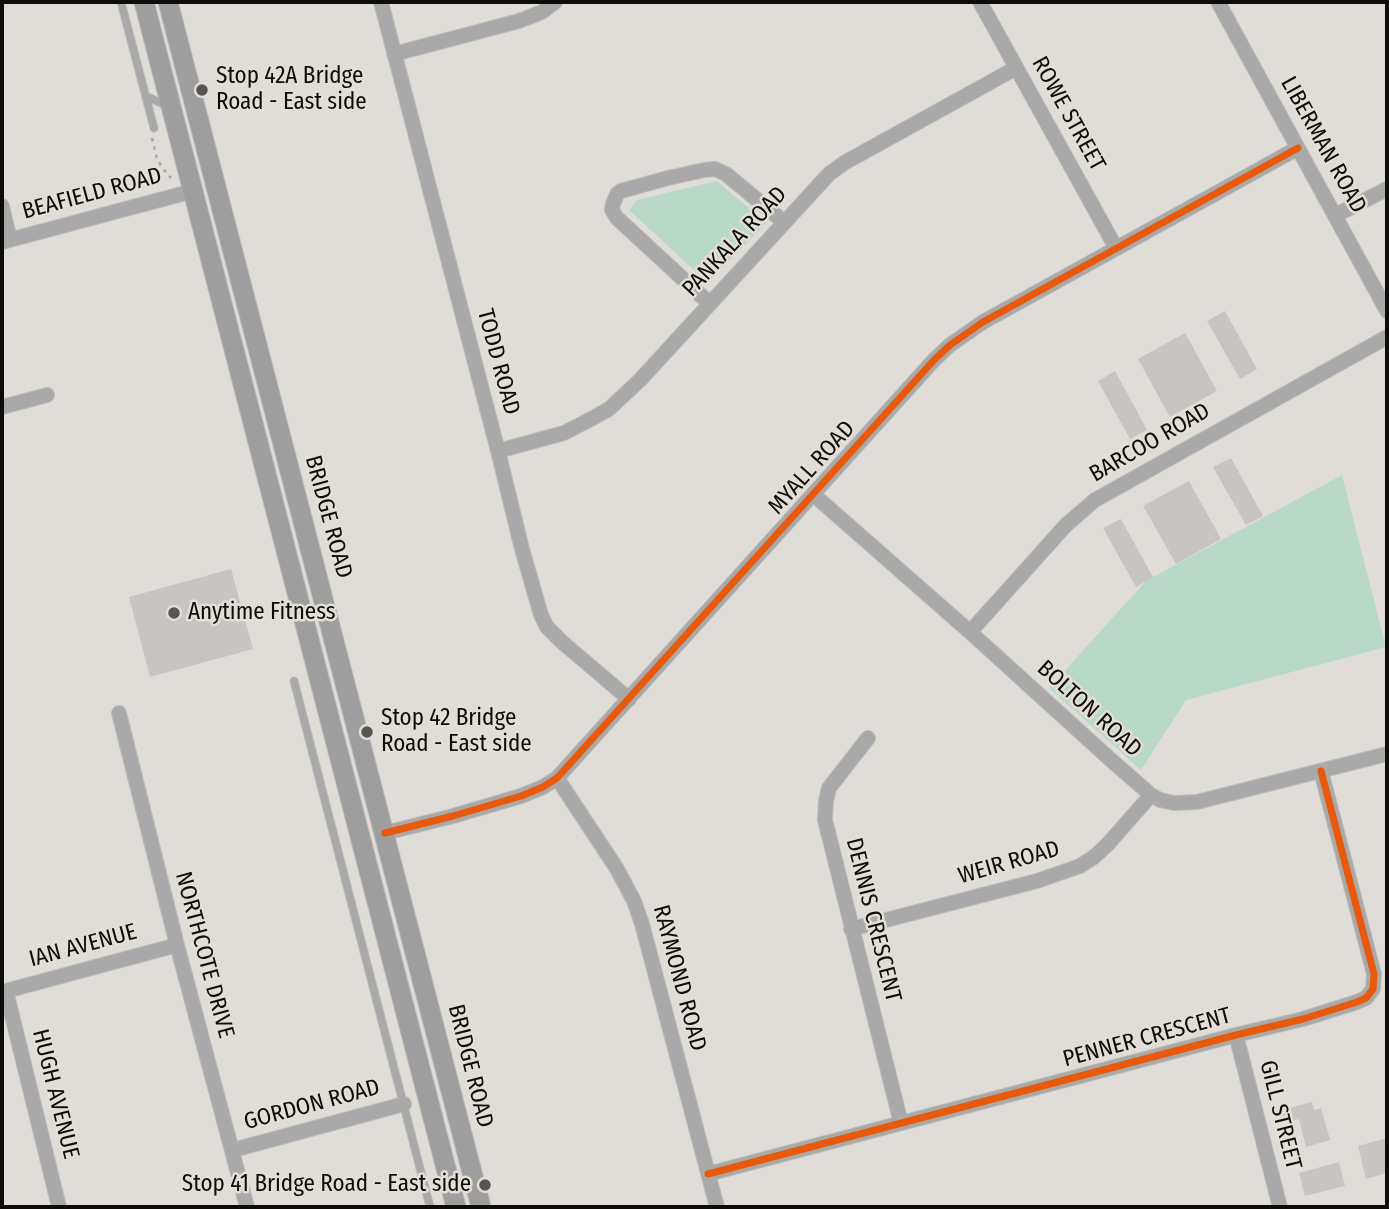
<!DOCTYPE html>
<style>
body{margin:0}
#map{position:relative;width:1389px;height:1209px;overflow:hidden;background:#e0ddd9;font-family:"Fira Sans Condensed",sans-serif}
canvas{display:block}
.frame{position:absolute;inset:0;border:4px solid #0d0c09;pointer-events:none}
</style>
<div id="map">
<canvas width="1389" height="1209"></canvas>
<div class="frame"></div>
</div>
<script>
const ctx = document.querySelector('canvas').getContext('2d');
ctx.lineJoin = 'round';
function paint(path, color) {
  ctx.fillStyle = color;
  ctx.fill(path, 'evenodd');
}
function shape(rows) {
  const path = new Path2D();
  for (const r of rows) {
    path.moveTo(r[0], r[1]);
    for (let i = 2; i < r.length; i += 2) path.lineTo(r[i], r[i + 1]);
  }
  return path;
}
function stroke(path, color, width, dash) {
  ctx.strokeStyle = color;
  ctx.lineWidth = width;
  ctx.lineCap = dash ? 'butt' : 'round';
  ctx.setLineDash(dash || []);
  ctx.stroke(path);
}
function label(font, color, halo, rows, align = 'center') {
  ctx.font = font + ' "Fira Sans Condensed",sans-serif';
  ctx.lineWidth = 5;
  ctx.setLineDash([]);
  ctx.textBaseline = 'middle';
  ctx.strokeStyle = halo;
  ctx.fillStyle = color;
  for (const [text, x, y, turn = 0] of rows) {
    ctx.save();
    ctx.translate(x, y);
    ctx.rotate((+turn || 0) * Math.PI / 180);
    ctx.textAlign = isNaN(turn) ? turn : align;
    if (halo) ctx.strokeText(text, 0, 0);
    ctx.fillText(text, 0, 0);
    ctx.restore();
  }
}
const green = shape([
 [717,181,766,223,708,283,629,210,637,200],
 [1342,475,1386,647,1186,700,1141,770,1049,688,1146,581]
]);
const building = shape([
 [1225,311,1257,369,1240,379,1207,321],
 [1185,333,1217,391,1170,417,1138,359],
 [1115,371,1147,430,1130,439,1098,381],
 [1231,458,1263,516,1246,525,1213,467],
 [1189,481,1221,539,1176,564,1143,506],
 [1121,519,1153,577,1136,587,1103,528],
 [231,569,253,649,150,677,129,597],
 [1312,1102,1314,1110,1321,1108,1330,1140,1306,1147,1299,1119,1285,1123,1282,1110],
 [1387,1138,1387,1173,1366,1179,1358,1146],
 [1339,1162,1345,1186,1305,1196,1299,1173]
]);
const path = shape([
 [152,138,157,159,164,170,171,178]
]);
const service = shape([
 [121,2,154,128],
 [146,96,167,106],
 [294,681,430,1207]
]);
const minor = shape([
 [381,2,498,451,522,549,541,615,547,627,562,642,629,699],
 [980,2,1116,248],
 [1218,2,1387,311],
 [394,54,519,21,542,12,555,2],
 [2,206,10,240],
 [1336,215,1387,189],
 [2,242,193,191],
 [709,303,617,218,612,210,613,204,617,194,621,191,668,178,704,170,715,169,726,174,784,222],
 [2,407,47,395],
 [498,451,564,433,591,419,609,409,640,380,829,174,844,163,1016,68],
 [814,495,970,632,1111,760,1151,795,1160,800,1174,803,1197,802,1387,754],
 [970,632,1066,525,1095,500,1387,337],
 [119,713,177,945,247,1207],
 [868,738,829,788,826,801,825,820,901,1123],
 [557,778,617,869,634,901,642,924,717,1207],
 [385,833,453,816,521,796,543,787,557,778,934,360,950,345,983,322,1298,148],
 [851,929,1037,881,1080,866,1094,857,1108,844,1151,795],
 [6,991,59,1207],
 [2,992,177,945],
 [1236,1035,1280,1207],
 [233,1150,404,1104],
 [708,1174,1236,1035,1303,1019,1357,1002,1366,998,1373,989,1374,974,1321,771]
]);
const secondary = shape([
 [144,2,456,1207],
 [168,2,481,1207]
]);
const cycleway = shape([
 [385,833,453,816,521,796,543,787,557,778,934,360,950,345,983,322,1298,148],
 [708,1174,1236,1035,1303,1019,1357,1002,1366,998,1373,989,1374,974,1321,771]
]);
const markers = [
 [202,90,7,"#575552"],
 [174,613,7,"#575552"],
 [367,732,7,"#575552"],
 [485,1185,7,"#575552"]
];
const poiNames = [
 ["Stop 42A Bridge",216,77],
 ["Road - East side",216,103],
 ["Anytime Fitness",188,613],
 ["Stop 42 Bridge",381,719],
 ["Road - East side",381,745],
 ["Stop 41 Bridge Road - East side",471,1185,"right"]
];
const streetNames = [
 ["ROWE STREET",1068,114,61],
 ["LIBERMAN ROAD",1323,145,61],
 ["BEAFIELD ROAD",92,194,-15],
 ["PANKALA ROAD",735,242,-47],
 ["TODD ROAD",498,362,75],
 ["BARCOO ROAD",1150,443,-30],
 ["MYALL ROAD",812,468,-48],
 ["BRIDGE ROAD",328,517,75],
 ["BOLTON ROAD",1089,709,42],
 ["WEIR ROAD",1009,863,-16],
 ["DENNIS CRESCENT",873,920,76],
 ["IAN AVENUE",83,946,-15],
 ["NORTHCOTE DRIVE",204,955,75],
 ["RAYMOND ROAD",679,978,75],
 ["PENNER CRESCENT",1147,1038,-15],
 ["BRIDGE ROAD",470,1066,76],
 ["HUGH AVENUE",55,1094,76],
 ["GORDON ROAD",312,1105,-15],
 ["GILL STREET",1280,1115,76]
];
paint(green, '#b8d9c7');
paint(building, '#c7c4c1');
stroke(service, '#bdbcb9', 9);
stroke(minor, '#bdbcb9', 16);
stroke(secondary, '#bdbcb9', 21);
stroke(path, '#a7a7a5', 2.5, [3.5, 5]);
stroke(service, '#a8a9a8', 7);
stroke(minor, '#a8a9a8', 14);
stroke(secondary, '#9e9e9e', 19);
stroke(cycleway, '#e8590c', 7);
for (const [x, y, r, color] of markers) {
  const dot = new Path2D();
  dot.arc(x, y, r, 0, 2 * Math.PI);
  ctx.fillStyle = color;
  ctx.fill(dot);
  stroke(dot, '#e3ded6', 2.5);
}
label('23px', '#0d0c09', '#e3ded6', poiNames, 'left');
label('23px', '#0d0c09', '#e3ded6', streetNames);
</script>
